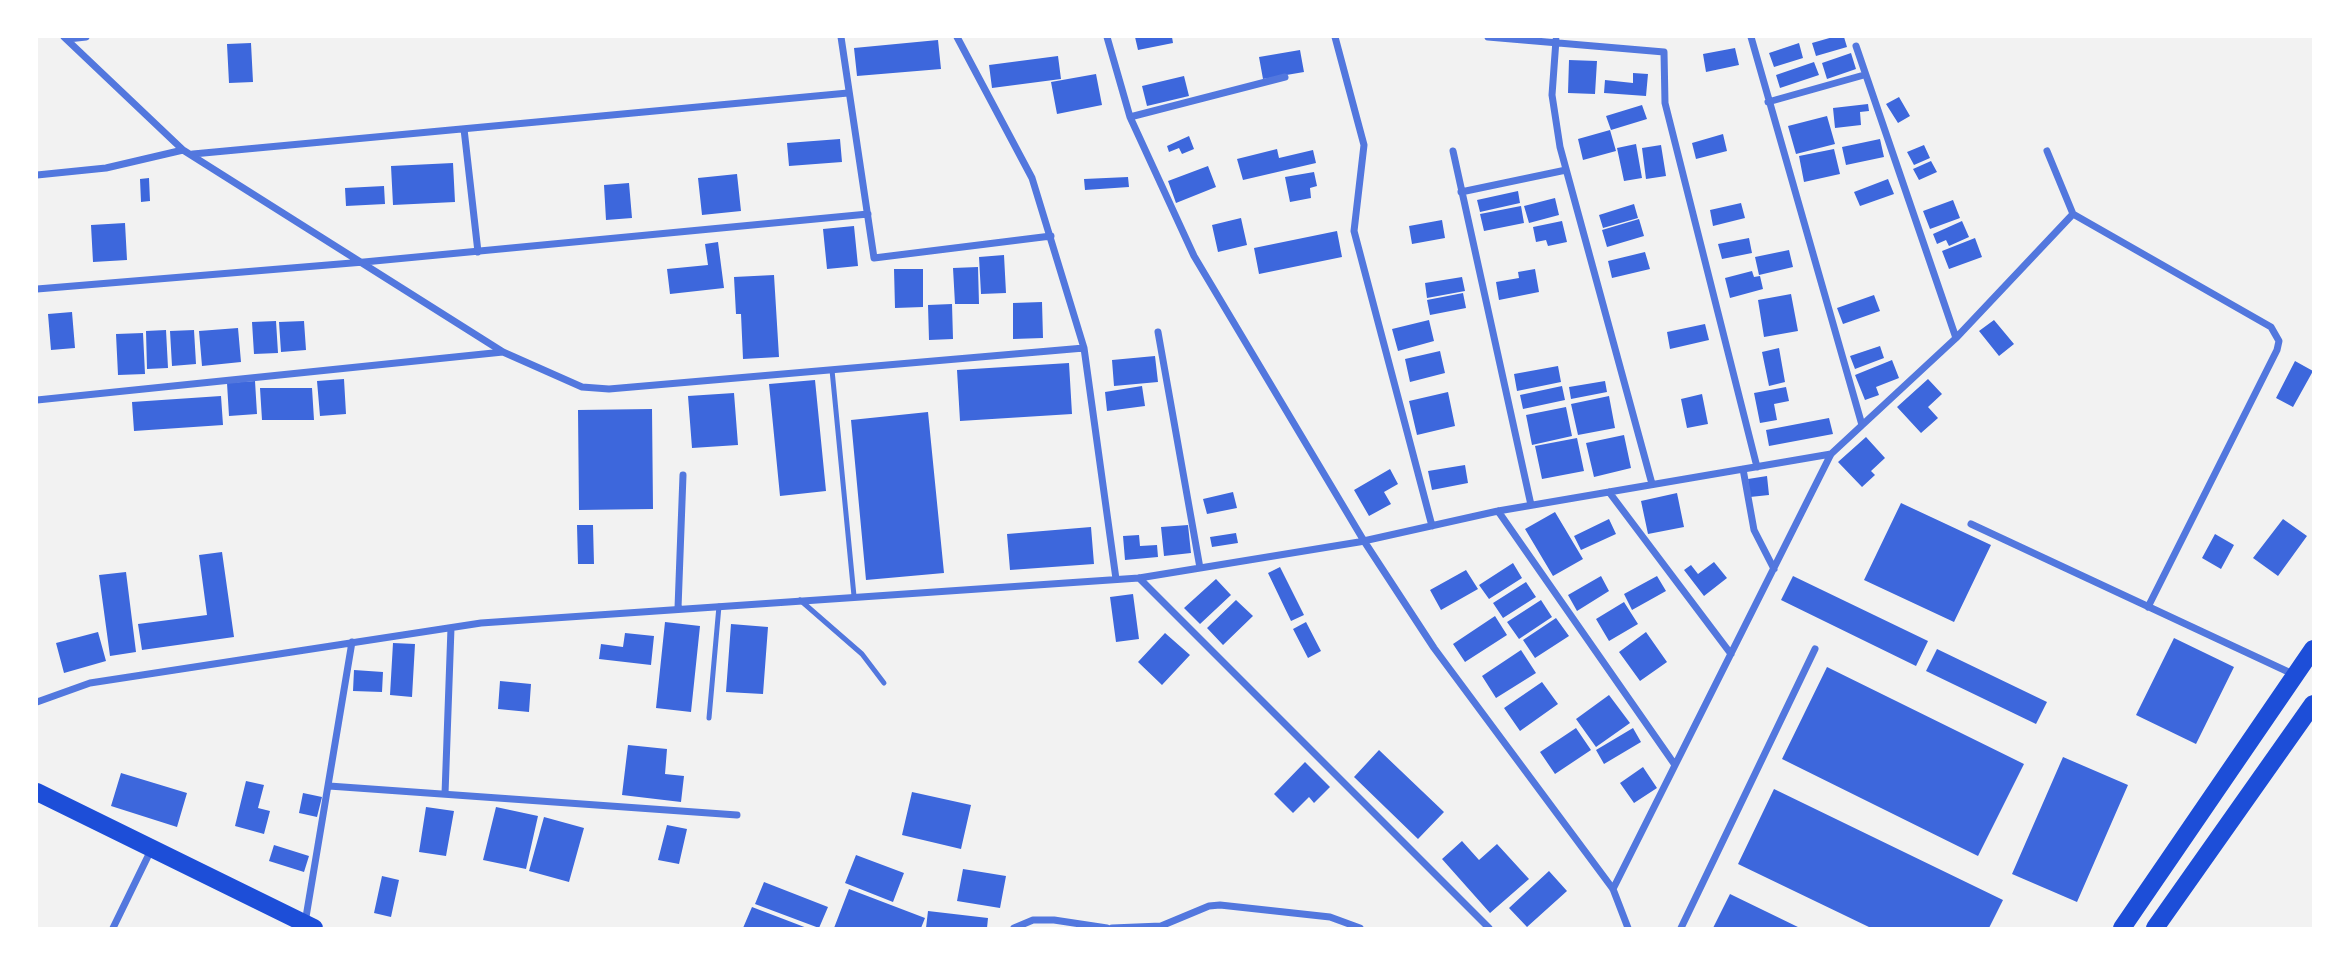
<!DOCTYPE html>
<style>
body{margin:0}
#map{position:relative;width:2350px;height:965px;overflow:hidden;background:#f2f2f2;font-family:"PT Serif",serif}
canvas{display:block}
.frame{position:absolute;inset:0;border:38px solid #fff;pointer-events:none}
</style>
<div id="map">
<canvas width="2350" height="965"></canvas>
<div class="frame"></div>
</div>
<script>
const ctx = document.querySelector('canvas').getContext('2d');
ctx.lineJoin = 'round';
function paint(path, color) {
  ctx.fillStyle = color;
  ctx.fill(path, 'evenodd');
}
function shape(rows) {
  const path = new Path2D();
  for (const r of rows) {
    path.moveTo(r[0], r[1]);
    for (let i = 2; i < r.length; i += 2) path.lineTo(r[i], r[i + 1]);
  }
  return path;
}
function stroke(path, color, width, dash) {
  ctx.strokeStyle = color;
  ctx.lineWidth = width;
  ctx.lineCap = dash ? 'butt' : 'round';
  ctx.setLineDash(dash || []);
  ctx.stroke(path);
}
const building = shape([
 [1135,37,1172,37,1173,43,1138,50],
 [1833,37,1844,37,1847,47,1816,56,1812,43],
 [938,40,941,69,857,76,854,48],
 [251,43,253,82,229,83,227,44],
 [1799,43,1803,58,1774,67,1769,53],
 [1735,48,1739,65,1706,72,1703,54],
 [1300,50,1304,72,1263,79,1259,57],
 [1851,53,1856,69,1827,79,1822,63],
 [1058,56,1061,79,992,88,989,65],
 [1569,60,1597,61,1595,94,1568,93],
 [1814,62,1819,75,1780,88,1776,75],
 [1633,73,1648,74,1646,96,1604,93,1605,80,1633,83],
 [1096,74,1102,105,1057,114,1051,82],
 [1184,76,1189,96,1147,106,1142,86],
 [1899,97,1910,116,1898,123,1886,104],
 [1868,104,1869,111,1860,112,1861,125,1835,128,1833,108],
 [1642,105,1647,119,1611,130,1606,116],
 [1827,116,1835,144,1796,154,1788,126],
 [1610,130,1616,151,1583,160,1578,139],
 [1723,134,1727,151,1696,159,1692,143],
 [1189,136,1194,149,1182,154,1179,148,1169,152,1167,146],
 [840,139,842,162,789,166,787,143],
 [1880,139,1884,157,1846,165,1842,147],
 [1636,144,1642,178,1624,181,1617,148],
 [1661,145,1666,176,1646,179,1642,148],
 [1924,145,1930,158,1914,165,1907,152],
 [1277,149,1279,158,1313,150,1316,163,1243,180,1237,159],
 [1834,149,1840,174,1804,182,1799,156],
 [1931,161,1937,172,1919,180,1913,169],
 [453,163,455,202,393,205,391,166],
 [1208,166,1216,187,1176,203,1168,181],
 [1314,172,1317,186,1310,188,1311,198,1290,202,1285,177],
 [737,174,741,211,702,215,698,178],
 [1128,177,1129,187,1085,190,1084,179],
 [149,178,150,201,141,202,140,179],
 [1888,179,1894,194,1860,206,1854,192],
 [629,183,632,218,606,220,604,185],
 [384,186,385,204,346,206,345,188],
 [1518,191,1520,203,1480,212,1477,200],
 [1555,198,1559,215,1529,223,1524,206],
 [1953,200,1960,218,1930,229,1923,211],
 [1741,203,1745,218,1713,226,1710,210],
 [1634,204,1638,218,1603,228,1599,215],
 [1521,206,1524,223,1484,231,1480,214],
 [1241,218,1247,245,1218,252,1212,225],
 [1639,219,1644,236,1607,247,1602,230],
 [1442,220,1445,238,1412,244,1409,226],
 [1562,221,1567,242,1548,246,1546,240,1536,242,1533,227],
 [1962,221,1969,237,1949,246,1946,240,1937,244,1933,234],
 [125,223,127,260,93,262,91,225],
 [854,226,858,266,827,269,823,229],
 [1337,231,1342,257,1259,274,1254,248],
 [1749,238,1752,253,1722,259,1718,244],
 [1975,238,1982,257,1949,269,1942,251],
 [718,242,724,288,670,294,667,269,708,265,705,244],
 [1789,250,1793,267,1759,275,1755,257],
 [1645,252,1650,269,1612,278,1608,261],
 [1004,255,1006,293,981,294,979,257],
 [978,267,979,304,955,304,953,268],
 [894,269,923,269,923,307,895,308],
 [1535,269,1539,292,1499,300,1496,282,1519,278,1518,272],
 [1752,271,1754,277,1760,276,1763,289,1730,298,1725,278],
 [774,275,779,357,743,359,741,314,736,314,734,277],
 [1462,277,1465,291,1427,298,1425,283],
 [1463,293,1466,308,1430,315,1427,300],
 [1791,294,1798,331,1764,337,1758,300],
 [1874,295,1880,311,1843,324,1837,308],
 [1042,302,1043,338,1013,339,1013,303],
 [952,304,953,339,929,340,928,305],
 [72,312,75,348,51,350,48,314],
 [1429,320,1434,341,1398,351,1392,329],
 [1994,320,2014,344,1999,356,1979,331],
 [276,321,278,353,254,354,252,322],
 [304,321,306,350,281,352,279,322],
 [1705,324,1709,340,1670,349,1667,332],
 [238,328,241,362,202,366,199,331],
 [166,330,168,368,147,369,146,331],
 [194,330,196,364,172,366,170,331],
 [143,333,145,374,118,375,116,334],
 [1880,346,1884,358,1855,369,1850,356],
 [1779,348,1785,382,1769,386,1762,352],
 [1440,351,1445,373,1410,382,1405,359],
 [1155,356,1158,382,1114,386,1112,360],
 [1892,360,1899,378,1876,387,1879,395,1865,400,1855,375],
 [2295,361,2313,371,2293,407,2276,398],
 [1069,363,1072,414,960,421,957,370],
 [1558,366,1561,382,1517,391,1514,374],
 [344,379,346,414,320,416,317,381],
 [1928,379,1942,394,1928,407,1938,418,1921,433,1897,407],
 [815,380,826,491,780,496,769,384],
 [255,381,257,414,229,416,227,383],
 [1605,381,1607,392,1571,399,1569,387],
 [1142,386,1145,406,1107,411,1105,392],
 [1562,386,1565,400,1523,409,1520,395],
 [1786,387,1789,401,1774,404,1777,420,1760,423,1754,393],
 [260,388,312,388,314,420,262,420],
 [1448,392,1455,426,1417,435,1409,401],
 [734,393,738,445,692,448,688,396],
 [1702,394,1708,424,1687,428,1681,399],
 [221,396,223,425,134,431,132,402],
 [1609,396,1615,428,1578,435,1571,404],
 [1566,407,1572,436,1532,445,1526,415],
 [652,409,653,509,579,510,578,410],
 [928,412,944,573,866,580,851,420],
 [1829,418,1833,434,1769,446,1766,430],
 [1624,435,1631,468,1594,477,1586,443],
 [1866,437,1885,458,1871,471,1875,475,1862,487,1838,462],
 [1577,438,1584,471,1542,479,1535,446],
 [1465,465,1468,483,1432,490,1428,471],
 [1390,469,1398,484,1384,492,1391,504,1369,516,1354,490],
 [1767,476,1769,495,1750,497,1748,479],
 [1233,492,1237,508,1207,514,1203,499],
 [1677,493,1684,527,1648,534,1641,501],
 [1901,503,1991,545,1954,622,1864,580],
 [1555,512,1583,559,1553,576,1525,529],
 [1609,519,1616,534,1581,550,1574,536],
 [2283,519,2307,536,2278,576,2253,558],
 [577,525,593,525,594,564,578,564],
 [1188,525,1191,553,1164,556,1161,527],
 [1091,527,1094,564,1010,570,1007,534],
 [1236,533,1238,543,1212,547,1210,537],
 [2215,534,2234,545,2221,569,2202,558],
 [1139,535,1140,546,1157,545,1158,557,1125,560,1123,536],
 [222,552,234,637,142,650,138,624,207,615,199,555],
 [1714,562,1727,578,1704,596,1684,570,1691,565,1698,574],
 [1513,563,1522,578,1489,599,1479,585],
 [1280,567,1304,615,1291,621,1268,573],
 [1466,570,1478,589,1441,610,1430,590],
 [126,572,136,652,110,656,99,575],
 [1601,576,1609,591,1577,611,1568,595],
 [1657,576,1666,591,1632,610,1624,594],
 [1793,576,1928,641,1916,666,1781,600],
 [1216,579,1231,595,1200,624,1184,608],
 [1526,582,1536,597,1503,618,1493,603],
 [1133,594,1139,639,1116,642,1110,597],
 [1236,600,1253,616,1223,645,1207,628],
 [1541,600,1552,617,1519,639,1507,622],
 [1624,602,1638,624,1609,641,1596,619],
 [1495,616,1507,635,1465,662,1453,644],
 [1556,618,1569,636,1535,658,1523,640],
 [665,622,700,626,691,712,656,708],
 [1306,622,1321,651,1308,658,1293,629],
 [731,624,768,627,763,694,726,692],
 [98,632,106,661,64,673,56,643],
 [1646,632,1667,662,1640,681,1619,652],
 [625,633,654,636,651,665,599,659,601,644,623,647],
 [1165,633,1190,655,1162,685,1138,662],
 [2174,638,2234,667,2196,744,2136,715],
 [393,643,415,644,412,697,390,695],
 [1937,649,2047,702,2036,724,1926,671],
 [1521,650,1536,673,1496,698,1482,676],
 [1827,667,2024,764,1978,856,1782,759],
 [354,670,383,672,382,692,353,691],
 [500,681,531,684,529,712,498,709],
 [1542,682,1558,704,1520,731,1504,708],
 [1609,695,1630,723,1596,747,1576,719],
 [1576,728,1591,750,1555,774,1540,752],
 [1633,728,1641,742,1604,764,1596,750],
 [628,745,667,749,665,774,684,776,681,802,622,795],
 [1379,750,1444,812,1418,839,1354,777],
 [2063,757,2128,785,2077,902,2012,874],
 [1305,762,1330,787,1314,803,1309,797,1293,813,1274,794],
 [1643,767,1657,788,1634,803,1620,783],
 [121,773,187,793,177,827,111,806],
 [246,781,264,785,258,808,270,811,264,834,235,826],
 [1774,789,2003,900,1989,928,1871,928,1738,864],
 [912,792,971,805,961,849,902,835],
 [303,793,322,797,317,817,299,813],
 [426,807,454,811,446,856,419,852],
 [496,807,538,816,526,869,483,860],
 [544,817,584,828,569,882,529,871],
 [667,825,687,829,679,864,658,860],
 [1462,841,1479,860,1497,844,1529,879,1490,913,1442,859],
 [274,845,309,856,304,872,269,861],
 [856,855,904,873,893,902,845,883],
 [963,869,1006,876,1000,908,957,901],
 [1549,871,1567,891,1527,927,1509,908],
 [382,876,399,880,391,917,374,913],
 [764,882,828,907,819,928,755,904],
 [849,889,925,918,921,928,834,928],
 [1730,894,1800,928,1713,928],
 [752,907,807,928,743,928],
 [928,911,988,918,987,928,926,928]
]);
const service = shape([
 [832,370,854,596],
 [800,600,862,654,884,683],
 [709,718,719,606]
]);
const minor = shape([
 [64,37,183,150,503,352,582,387,609,389,1084,348],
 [841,37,874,258,1051,236],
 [957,37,1032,178,1084,348,1116,579],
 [1107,37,1130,117,1194,256,1364,541,1434,648,1613,889,1628,928],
 [1335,37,1364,145,1354,231,1432,526],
 [1488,37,1664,52,1665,103,1757,467],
 [1751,37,1862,425],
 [68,39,86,37],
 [1556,40,1552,95,1560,147,1652,484],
 [1856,46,1956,338],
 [1768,102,1864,75],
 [1130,117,1285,77],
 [464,129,478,252],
 [1453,151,1531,505],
 [2047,151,2073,214,2271,327,2279,341,2277,350,2148,607],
 [193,154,848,93],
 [37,175,106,168,183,150],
 [1461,192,1566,170],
 [37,289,364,262,868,214],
 [1158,332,1200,568],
 [37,400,503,352],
 [1743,469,1754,530,1774,569],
 [1609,492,1731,654],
 [1498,511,1675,765],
 [1971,524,2295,675],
 [1139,578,1489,928],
 [678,608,683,475],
 [37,702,90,683,481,623,1139,578,1359,542,1498,511,1831,454],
 [329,786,737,815],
 [445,794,451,628],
 [1613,889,1831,454,1956,338,2073,214],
 [305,923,352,642],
 [113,928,151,850],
 [1014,928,1033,920,1054,920,1107,928],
 [1112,928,1161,926,1209,906,1220,905,1330,917,1360,928],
 [1681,928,1815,649]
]);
const primary = shape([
 [2122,928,2313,649],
 [2155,928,2313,704]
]);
const trunk = shape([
 [37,792,314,928]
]);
paint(building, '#3d67dc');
stroke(service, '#5277de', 5);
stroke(minor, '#5277de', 7);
stroke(primary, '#1d4ed8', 18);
stroke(trunk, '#1d4ed8', 18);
</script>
